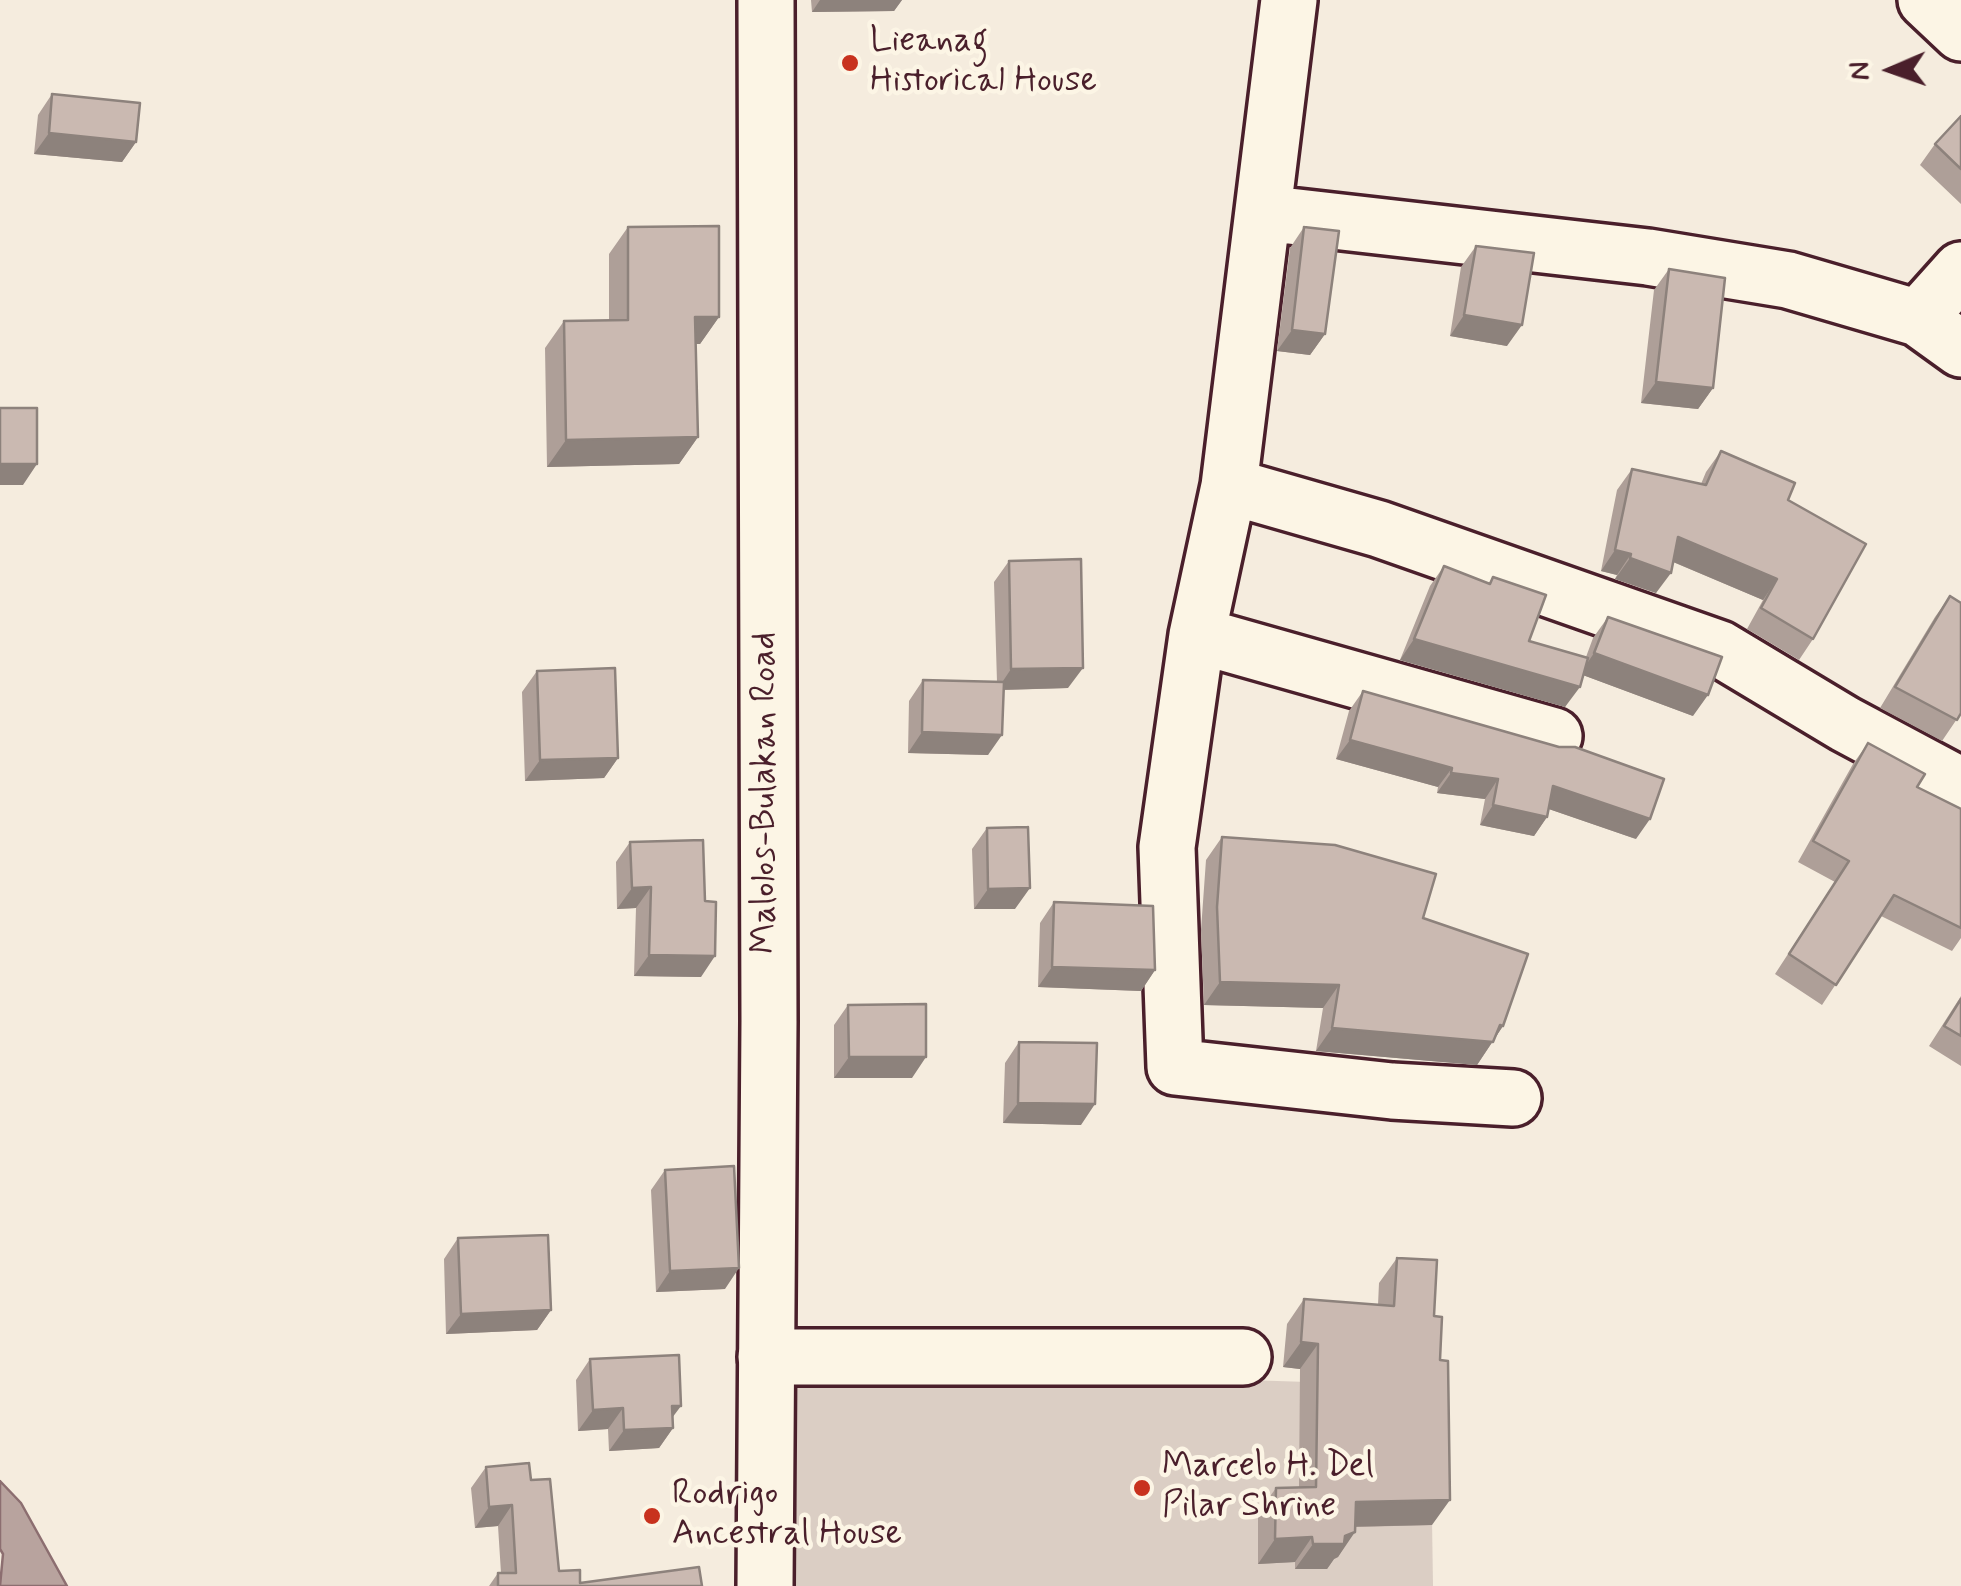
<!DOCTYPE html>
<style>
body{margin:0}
#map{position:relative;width:1961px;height:1586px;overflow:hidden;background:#f5ecde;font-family:Mynerve,sans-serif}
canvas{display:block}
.north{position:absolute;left:1841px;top:20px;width:100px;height:100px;-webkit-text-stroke:8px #fcf5e5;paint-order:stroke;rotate:268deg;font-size:28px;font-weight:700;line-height:40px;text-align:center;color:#4a1f2b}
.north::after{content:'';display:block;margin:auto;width:35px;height:45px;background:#4a1f2b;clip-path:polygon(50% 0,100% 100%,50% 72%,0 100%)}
</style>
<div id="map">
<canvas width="1961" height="1586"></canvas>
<div class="north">N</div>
</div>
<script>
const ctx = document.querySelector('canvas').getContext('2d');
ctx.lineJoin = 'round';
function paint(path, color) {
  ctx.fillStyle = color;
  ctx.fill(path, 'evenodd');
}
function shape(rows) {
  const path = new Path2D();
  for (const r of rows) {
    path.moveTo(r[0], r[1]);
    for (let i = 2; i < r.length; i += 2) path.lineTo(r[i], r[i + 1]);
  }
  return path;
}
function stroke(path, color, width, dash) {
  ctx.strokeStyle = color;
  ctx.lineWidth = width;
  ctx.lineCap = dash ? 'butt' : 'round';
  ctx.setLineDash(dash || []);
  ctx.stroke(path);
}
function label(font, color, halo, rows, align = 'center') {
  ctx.font = font + ' Mynerve,sans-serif';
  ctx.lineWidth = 9;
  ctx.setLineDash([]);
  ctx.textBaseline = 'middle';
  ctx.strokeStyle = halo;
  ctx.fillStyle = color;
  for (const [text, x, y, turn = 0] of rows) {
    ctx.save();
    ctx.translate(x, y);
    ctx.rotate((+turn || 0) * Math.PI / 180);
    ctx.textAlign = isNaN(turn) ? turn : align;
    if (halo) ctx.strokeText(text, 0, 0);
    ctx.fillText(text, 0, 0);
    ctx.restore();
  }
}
const green = shape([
 [788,1365,1430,1386,1433,1586,789,1586]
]);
const water = shape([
 [0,1481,21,1503,67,1586,0,1586,3,1554,0,1549,0,1481]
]);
const minor = shape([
 [1289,0,1229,486,1197,635,1167,847,1175,1067,1392,1091,1513,1098],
 [1926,0,1961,33],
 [1263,213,1648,257,1788,280,1918,318,1961,349],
 [1918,318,1961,270],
 [1229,486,1379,529,1720,649,1845,724,1961,786],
 [1197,635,1554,736],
 [766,1357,1243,1357]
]);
const major = shape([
 [765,1586,769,1021,766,0]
]);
const wall = shape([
 [811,0,902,0,894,11,812,12],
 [52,94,136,142,122,162,34,154,38,115],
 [1961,116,1961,204,1920,165,1935,144],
 [628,227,719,317,700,344,695,344,698,437,679,464,547,467,545,348,564,321,609,320,609,254],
 [1304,227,1325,334,1310,355,1277,351,1290,248],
 [1476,246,1507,346,1450,336,1461,267],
 [1669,269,1713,388,1698,409,1641,403,1654,290],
 [1721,451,1788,500,1813,639,1799,660,1747,629,1763,600,1673,562,1656,593,1615,579,1617,575,1601,571,1617,490,1632,469,1701,484,1706,472],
 [1009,561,1068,688,1004,690,988,755,908,753,909,701,923,680,997,682,994,582],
 [1444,566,1489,583,1493,577,1529,641,1586,657,1593,638,1608,617,1693,716,1583,675,1565,707,1400,660,1430,586],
 [1950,596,1961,713,1942,741,1880,708,1935,617],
 [537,671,618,758,604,778,525,781,522,692],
 [1363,691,1636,839,1549,809,1547,817,1534,836,1480,825,1485,799,1437,793,1438,787,1336,759,1349,711],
 [1868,743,1917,787,1961,809,1961,938,1952,951,1881,916,1822,1005,1775,974,1835,882,1798,862,1853,764],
 [987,828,1015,909,974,909,972,849],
 [1222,837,1423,918,1503,1026,1477,1065,1316,1051,1323,1008,1204,1005,1201,930,1206,860],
 [630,842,705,901,701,977,634,976,636,908,617,909,616,862],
 [1054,902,1155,970,1141,991,1038,987,1040,923],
 [1961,996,1961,1066,1929,1046],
 [848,1005,912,1078,834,1078,834,1025],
 [1019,1042,1081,1125,1003,1123,1005,1063],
 [665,1170,725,1289,656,1292,651,1190],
 [458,1238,551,1310,537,1330,446,1334,444,1259],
 [1397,1258,1434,1316,1432,1525,1356,1527,1338,1557,1334,1559,1327,1569,1295,1569,1295,1562,1258,1564,1258,1513,1276,1488,1299,1487,1300,1369,1283,1367,1287,1324,1304,1299,1378,1305,1379,1283],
 [590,1359,673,1418,673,1428,659,1448,609,1451,608,1429,578,1431,576,1380],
 [486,1467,531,1480,559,1571,580,1583,702,1586,489,1586,498,1573,501,1573,498,1526,475,1528,471,1488]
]);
const shadedWall = shape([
 [820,0,902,0,894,11,812,12],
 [49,133,136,142,122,162,34,154],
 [1464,315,1522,325,1507,346,1450,336],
 [695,317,719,317,700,344,676,344],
 [1292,330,1325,334,1310,355,1277,351],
 [1656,382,1713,388,1698,409,1641,403],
 [698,437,679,464,547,467,566,440],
 [0,464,37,464,23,485,0,485],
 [1678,537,1777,579,1763,600,1664,558],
 [1615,550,1631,554,1617,575,1601,571],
 [1630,558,1671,573,1656,593,1615,579],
 [1414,639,1580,687,1565,707,1400,660],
 [1594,653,1708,695,1693,716,1580,674],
 [1083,668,1068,688,997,690,1011,669],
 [922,732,1002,735,988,755,908,753],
 [1350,740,1452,768,1438,787,1336,759],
 [618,758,604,778,525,781,540,760],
 [1451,773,1498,779,1485,799,1437,793],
 [1553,786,1650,819,1636,839,1540,806],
 [1493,805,1547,817,1534,836,1480,825],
 [651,887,636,908,617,909,632,888],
 [1030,888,1015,909,974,909,988,889],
 [649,955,715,956,701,977,634,976],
 [1052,967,1155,970,1141,991,1038,987],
 [1220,982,1339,985,1323,1008,1204,1005],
 [1500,1025,1503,1026,1477,1065,1316,1051,1332,1028],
 [849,1057,926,1057,912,1078,834,1078],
 [1018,1103,1095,1104,1081,1125,1003,1123],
 [739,1268,725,1289,656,1292,670,1271],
 [551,1310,537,1330,446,1334,461,1314],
 [1301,1342,1318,1344,1300,1369,1283,1367],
 [672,1406,681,1406,666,1426],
 [623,1408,608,1429,578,1431,593,1410],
 [673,1428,659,1448,609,1451,624,1430],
 [1450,1500,1432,1525,1338,1527,1356,1502],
 [512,1505,498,1526,475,1528,489,1507],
 [1355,1532,1338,1557,1334,1559,1327,1569,1295,1569,1313,1544],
 [1312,1537,1295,1562,1258,1564,1275,1539]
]);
const building = shape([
 [52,94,140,103,136,142,49,133,52,94],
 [1961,116,1961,169,1935,144,1961,116],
 [719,226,719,317,695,317,698,437,566,440,564,321,628,320,628,227,719,226],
 [1304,227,1339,231,1325,334,1292,330,1304,227],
 [1476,246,1534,253,1522,325,1464,315,1476,246],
 [1669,269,1725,278,1713,388,1656,382,1669,269],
 [0,408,37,408,37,464,0,464,0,408],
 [1721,451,1795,483,1788,500,1866,544,1813,639,1761,608,1777,579,1678,537,1671,573,1630,558,1631,554,1615,550,1632,469,1706,485,1721,451],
 [1081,559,1083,668,1011,669,1009,561,1081,559],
 [1444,566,1490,584,1493,577,1546,595,1529,641,1588,658,1580,687,1414,639,1444,566],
 [1950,596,1961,603,1961,713,1957,720,1895,687,1950,596],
 [1608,617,1722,657,1708,695,1594,653,1608,617],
 [615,668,618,758,540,760,537,671,615,668],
 [923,680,1004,682,1002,735,922,732,923,680],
 [1363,691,1559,747,1575,747,1664,779,1650,819,1553,786,1547,817,1493,805,1498,779,1451,773,1452,768,1350,740,1363,691],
 [1868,743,1925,774,1917,787,1961,809,1961,928,1894,895,1836,985,1789,954,1849,861,1813,841,1868,743],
 [1028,827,1030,888,988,889,987,828,1028,827],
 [1222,837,1335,845,1436,874,1423,918,1528,954,1503,1026,1500,1025,1493,1042,1332,1028,1339,985,1220,982,1217,907,1222,837],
 [703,840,705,901,716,902,715,956,649,955,651,887,632,888,630,842,703,840],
 [1054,902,1153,906,1155,970,1052,967,1054,902],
 [1961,999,1961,1036,1944,1026,1961,999],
 [926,1004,926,1057,849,1057,848,1005,926,1004],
 [1019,1042,1097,1043,1095,1104,1018,1103,1019,1042],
 [734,1166,739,1268,670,1271,665,1170,734,1166],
 [548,1235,551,1310,461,1314,458,1238,548,1235],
 [1397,1258,1437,1260,1434,1316,1442,1317,1440,1360,1448,1361,1450,1500,1356,1502,1355,1532,1345,1536,1344,1544,1313,1544,1312,1537,1275,1539,1276,1488,1316,1487,1318,1344,1301,1342,1304,1299,1394,1306,1397,1258],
 [679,1355,681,1406,672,1406,673,1428,624,1430,623,1408,593,1410,590,1359,679,1355],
 [529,1463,531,1480,550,1479,559,1571,580,1570,580,1583,699,1567,702,1586,498,1586,498,1573,516,1573,512,1505,489,1507,486,1467,529,1463]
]);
const markers = [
 [850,63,10,"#c8321e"],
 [1142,1488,10,"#c8321e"],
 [652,1516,10,"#c8321e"]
];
const poiNames = [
 ["Lieanag",870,43],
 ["Historical House",870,83],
 ["Marcelo H. Del",1162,1468],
 ["Pilar Shrine",1162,1508],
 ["Rodrigo",672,1496],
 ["Ancestral House",672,1536]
];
const streetNames = [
 ["Malolos-Bulakan Road",767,793,-90]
];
paint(green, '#dbcec4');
paint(water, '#b8a39e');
stroke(water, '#8c6e70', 2.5);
stroke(minor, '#4a1f2b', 62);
stroke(major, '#4a1f2b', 62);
stroke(minor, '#fcf5e5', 55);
stroke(major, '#fcf5e5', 55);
paint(wall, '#ae9f98');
paint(shadedWall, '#8d827c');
paint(building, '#cab9b1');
stroke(building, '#8d827c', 2.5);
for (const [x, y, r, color] of markers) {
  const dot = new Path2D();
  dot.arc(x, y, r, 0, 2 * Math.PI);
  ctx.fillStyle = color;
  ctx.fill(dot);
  stroke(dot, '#fcf5e5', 4);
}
label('35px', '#4a1f2b', '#fcf5e5', poiNames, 'left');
label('35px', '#4a1f2b', '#fcf5e5', streetNames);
</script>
